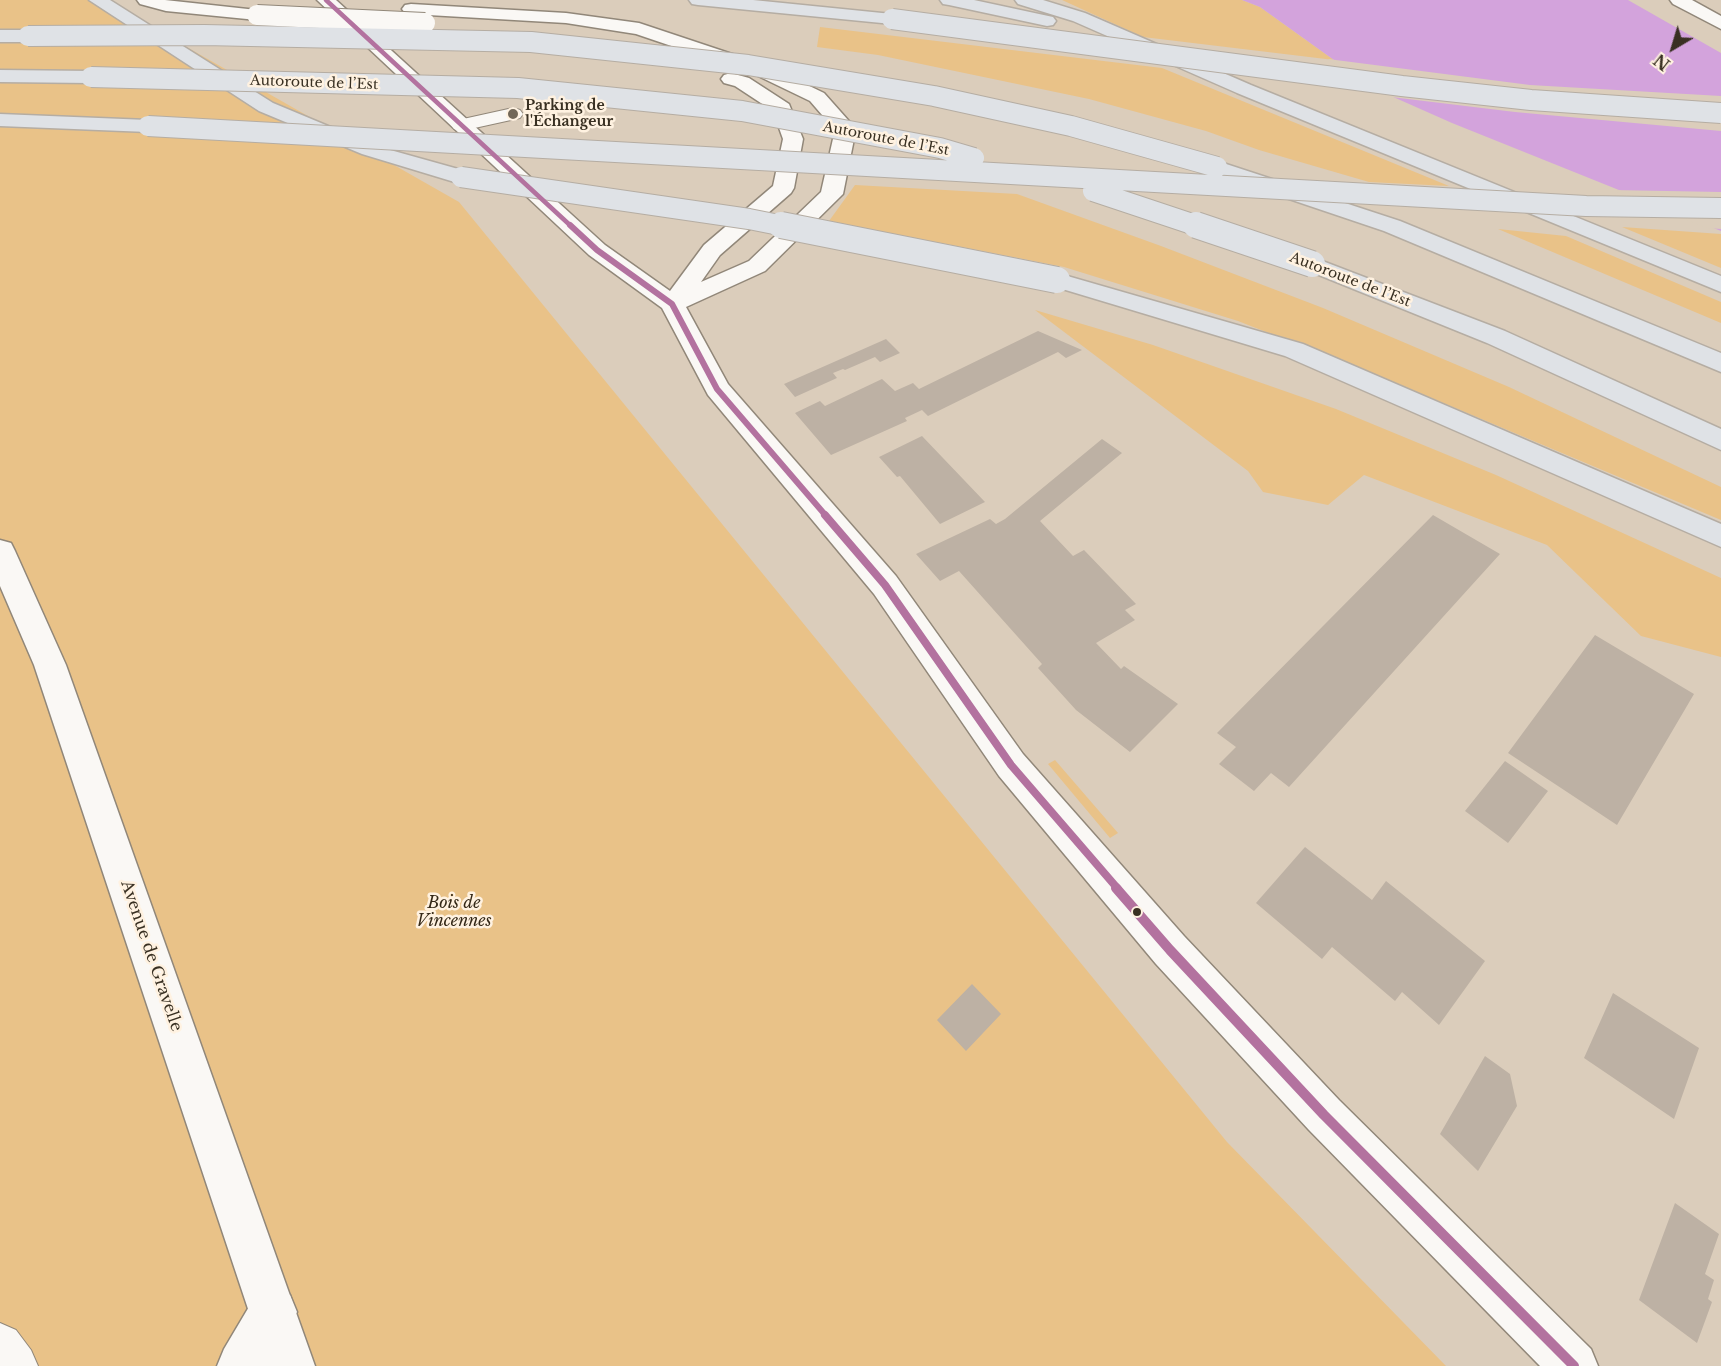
<!DOCTYPE html>
<meta charset="utf-8">
<style>
body{margin:0}
#map{position:relative;width:1721px;height:1366px;overflow:hidden;background:#dbcdbb;font-family:"Libre Baskerville",serif}
canvas{display:block}
.north{position:absolute;left:1643px;top:18px;width:60px;height:60px;-webkit-text-stroke:4px #fff2e1;paint-order:stroke;rotate:218deg;font-size:16px;font-weight:700;line-height:24px;text-align:center;color:#393022}
.north::after{content:'';display:block;margin:auto;width:21px;height:27px;background:#393022;clip-path:polygon(50% 0,100% 100%,50% 72%,0 100%)}
</style>
<div id="map">
<canvas width="1721" height="1366"></canvas>
<div class="north">N</div>
</div>
<script>
const ctx = document.querySelector('canvas').getContext('2d');
ctx.lineJoin = 'round';
function paint(path, color) {
  ctx.fillStyle = color;
  ctx.fill(path, 'evenodd');
}
function shape(rows) {
  const path = new Path2D();
  for (const r of rows) {
    path.moveTo(r[0], r[1]);
    for (let i = 2; i < r.length; i += 2) path.lineTo(r[i], r[i + 1]);
  }
  return path;
}
function stroke(path, color, width, dash) {
  ctx.strokeStyle = color;
  ctx.lineWidth = width;
  ctx.lineCap = dash ? 'butt' : 'round';
  ctx.setLineDash(dash || []);
  ctx.stroke(path);
}
function label(font, color, halo, rows, align = 'center') {
  ctx.font = font + ' "Libre Baskerville",serif';
  ctx.lineWidth = 5;
  ctx.setLineDash([]);
  ctx.textBaseline = 'middle';
  ctx.strokeStyle = halo;
  ctx.fillStyle = color;
  for (const [text, x, y, turn = 0] of rows) {
    ctx.save();
    ctx.translate(x, y);
    ctx.rotate((+turn || 0) * Math.PI / 180);
    ctx.textAlign = isNaN(turn) ? turn : align;
    if (halo) ctx.strokeText(text, 0, 0);
    ctx.fillText(text, 0, 0);
    ctx.restore();
  }
}
const green = shape([
 [0,0,104,0,459,202,1227,1142,1446,1366,0,1366],
 [1062,0,1242,0,1260,7,1334,60,1143,37],
 [820,27,1162,68,1449,186,1369,182,1259,150,1206,131,1089,99,878,55,817,47],
 [855,185,1017,194,1161,246,1323,308,1509,387,1721,487,1721,520,1384,378,1238,321,1064,267,829,221],
 [1622,227,1721,234,1721,268],
 [1498,229,1566,236,1721,302,1721,323],
 [1035,310,1153,345,1336,409,1496,475,1721,578,1721,657,1641,636,1547,545,1364,475,1328,505,1263,492,1248,471],
 [1055,760,1118,833,1110,838,1048,764]
]);
const water = shape([
 [1242,0,1628,0,1721,53,1721,231,1452,123,1373,88,1260,7]
]);
const pier = shape([
 [1328,59,1530,85,1721,96,1721,131,1515,112,1383,96,1372,91],
 [1612,190,1721,192,1721,229,1707,228]
]);
const building = shape([
 [1038,331,1082,350,1066,358,1058,352,928,416,922,410,905,418,907,421,831,455,795,413,820,401,825,406,882,379,895,391,913,383,919,389],
 [886,339,900,353,880,362,875,357,845,370,843,369,833,373,837,378,795,397,784,384],
 [922,436,985,502,940,524,900,476,897,477,879,457],
 [1102,439,1122,453,1040,521,1073,556,1084,550,1136,604,1125,610,1135,620,1096,643,1121,669,1124,666,1178,704,1130,752,1076,710,1038,668,1042,664,959,571,940,581,916,554,990,519,996,524,1005,519],
 [1433,515,1500,554,1289,787,1271,773,1254,791,1219,764,1236,747,1217,733],
 [1595,635,1694,694,1617,825,1508,753],
 [1505,761,1548,791,1508,843,1465,811],
 [1305,847,1372,900,1386,881,1485,961,1439,1025,1402,992,1395,1001,1332,947,1322,959,1256,903],
 [972,984,1001,1014,966,1051,937,1020],
 [1613,993,1699,1048,1674,1119,1584,1058],
 [1485,1056,1510,1074,1517,1106,1478,1171,1440,1134],
 [1675,1203,1719,1234,1705,1274,1714,1280,1708,1299,1712,1302,1697,1343,1639,1300]
]);
const service = shape([
 [513,108,520,110,523,114,520,118,461,131,454,129,451,125,454,121,513,108],
 [0,1323,16,1330,31,1350,38,1366,0,1366,0,1323]
]);
const minor = shape([
 [1670,0,1692,0,1721,16,1721,29,1673,4,1670,0],
 [273,1288,290,1295,297,1312,268,1366,217,1366,224,1349,256,1295,273,1288]
]);
const tertiary = shape([
 [137,0,165,0,257,10,263,11,266,15,263,19,257,20,166,11,140,4,137,0],
 [317,0,336,0,605,245,670,291,704,245,773,186,783,139,773,111,735,86,724,83,721,79,724,75,731,73,749,78,789,104,803,139,794,188,791,193,720,255,701,282,749,261,821,192,835,130,810,101,754,74,636,34,566,23,411,14,405,13,402,9,405,5,411,4,566,13,639,23,768,66,824,93,856,129,843,194,765,271,686,307,728,384,896,576,1023,754,1184,936,1339,1100,1591,1349,1598,1366,1540,1366,1309,1130,1156,964,999,776,874,594,708,395,662,308,589,255,317,0],
 [0,540,11,543,15,551,66,665,315,1366,267,1366,34,665,0,586,0,540]
]);
const motorway = shape([
 [89,0,110,0,273,103,376,146,469,172,472,177,469,182,461,184,362,154,259,111,89,0],
 [689,0,753,0,892,14,898,15,901,19,898,23,892,24,698,5,692,4,689,0],
 [940,0,974,0,1053,17,1056,21,1053,25,1047,26,949,5,943,4,940,0],
 [1015,0,1043,0,1085,13,1251,85,1721,276,1721,292,1237,93,1073,21,1018,4,1015,0],
 [0,30,28,30,35,32,37,36,35,40,28,42,0,42,0,30],
 [0,70,91,71,98,73,101,77,98,81,91,83,0,82,0,70],
 [0,114,148,120,155,122,158,126,155,130,148,132,0,126,0,114],
 [1217,161,1400,221,1721,353,1721,372,1384,231,1209,172,1206,167,1209,162,1217,161],
 [1312,257,1505,331,1721,429,1721,450,1487,343,1304,269,1300,264,1304,259,1312,257],
 [1057,273,1303,344,1721,524,1721,547,1285,356,1049,285,1045,280,1049,275,1057,273]
]);
const tertiaryBridge = shape([
 [257,15,425,23]
]);
const motorwayBridgeFar1 = shape([
 [892,19,1402,86,1531,100,1721,113],
 [28,36,204,35,531,42,748,65,934,96,1071,126,1217,167],
 [91,77,518,88,742,111,940,148,974,158],
 [148,126,1586,206,1721,208],
 [461,177,749,219,789,227],
 [1093,191,1201,227]
]);
const motorwayBridge = shape([
 [781,225,1057,280],
 [1196,225,1312,264]
]);
const bus1Far3 = shape([
 [326,0,572,227]
]);
const bus1Far2 = shape([
 [570,225,597,250,672,304,717,389,827,517]
]);
const bus1Far1 = shape([
 [825,515,885,585,1011,765,1118,889]
]);
const bus1 = shape([
 [1116,888,1170,950,1324,1115,1574,1366]
]);
const markers = [
 [513,114,6,"#726758"],
 [1137,912,5,"#393022"]
];
const farStreetnames = [
 ["Autoroute de l’Est",314,83,2],
 ["Autoroute de l’Est",886,139,11],
 ["Autoroute de l’Est",1350,280,21]
];
const farPoinames = [
 ["Parking de",525,106],
 ["l'Échangeur",525,122]
];
const parkNames = [
 ["Bois de",454,903],
 ["Vincennes",454,921]
];
const streetNames = [
 ["Avenue de Gravelle",151,956,71]
];
paint(green, '#e9c288');
paint(water, '#d3a3dc');
paint(pier, '#dbcdbb');
paint(building, '#bdb1a4');
stroke(service, '#918779', 2);
stroke(minor, '#918779', 3);
stroke(tertiary, '#918779', 3);
stroke(motorway, '#b5ada3', 3);
paint(service, '#faf8f5');
paint(minor, '#faf8f5');
paint(tertiary, '#faf8f5');
paint(motorway, '#dfe2e6');
stroke(tertiaryBridge, '#918779', 22, []);
stroke(motorwayBridgeFar1, '#b5ada3', 22, []);
stroke(motorwayBridge, '#b5ada3', 28, []);
stroke(tertiaryBridge, '#faf8f5', 20);
stroke(motorwayBridgeFar1, '#dfe2e6', 20);
stroke(motorwayBridge, '#dfe2e6', 26);
stroke(bus1Far3, '#b3729f', 4.5);
stroke(bus1Far2, '#b3729f', 6);
stroke(bus1Far1, '#b3729f', 8);
stroke(bus1, '#b3729f', 10);
for (const [x, y, r, color] of markers) {
  const dot = new Path2D();
  dot.arc(x, y, r, 0, 2 * Math.PI);
  ctx.fillStyle = color;
  ctx.fill(dot);
  stroke(dot, '#fff2e1', 2);
}
label('14px', '#393022', '#fff2e1', farStreetnames);
label('bold 14px', '#393022', '#fff2e1', farPoinames, 'left');
label('italic 16px', '#342817', '#fff2e1', parkNames);
label('16px', '#393022', '#fff2e1', streetNames);
</script>
